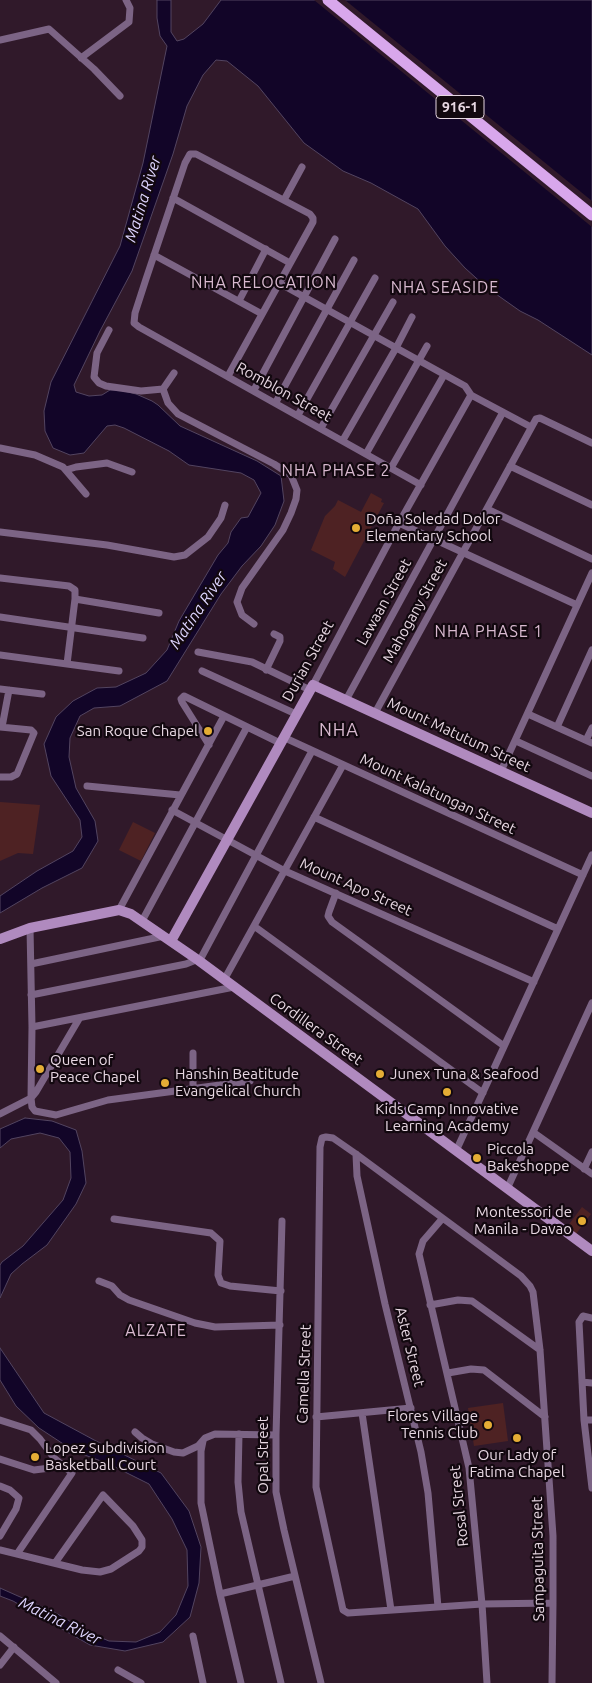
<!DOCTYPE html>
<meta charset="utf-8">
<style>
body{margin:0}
canvas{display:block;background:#30192a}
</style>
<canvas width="592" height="1683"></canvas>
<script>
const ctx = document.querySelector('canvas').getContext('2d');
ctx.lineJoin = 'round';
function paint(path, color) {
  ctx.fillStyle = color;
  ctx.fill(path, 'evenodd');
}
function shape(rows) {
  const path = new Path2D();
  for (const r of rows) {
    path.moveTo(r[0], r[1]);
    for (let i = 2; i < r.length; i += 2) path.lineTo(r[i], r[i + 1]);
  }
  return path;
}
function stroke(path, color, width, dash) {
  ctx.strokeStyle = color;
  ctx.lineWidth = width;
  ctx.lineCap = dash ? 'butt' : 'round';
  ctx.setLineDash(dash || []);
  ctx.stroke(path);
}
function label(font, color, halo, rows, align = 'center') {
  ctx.font = font + ' Ubuntu,sans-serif';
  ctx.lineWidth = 4.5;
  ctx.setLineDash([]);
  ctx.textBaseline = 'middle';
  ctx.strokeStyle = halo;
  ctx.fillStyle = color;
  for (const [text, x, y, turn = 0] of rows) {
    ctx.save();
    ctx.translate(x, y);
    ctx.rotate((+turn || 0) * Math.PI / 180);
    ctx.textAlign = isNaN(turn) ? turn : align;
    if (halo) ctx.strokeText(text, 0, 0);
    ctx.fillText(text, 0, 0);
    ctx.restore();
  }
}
const green = shape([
 [371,493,382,499,381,502,384,503,345,577,333,569,335,562,311,550,325,516,335,506,338,500,361,512],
 [0,802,40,805,33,854,18,853,0,861],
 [133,822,155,833,141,861,119,850],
 [582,1207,591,1214,576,1234,567,1227],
 [503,1403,508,1441,474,1446,468,1408]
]);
const water = shape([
 [157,0,171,0,171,32,177,41,184,39,203,24,221,0,592,0,592,355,538,320,520,311,486,287,465,268,445,246,418,209,371,183,343,171,304,143,258,86,227,61,216,60,203,75,187,106,173,154,132,271,100,331,74,385,76,392,89,396,102,395,110,390,120,390,136,394,152,401,158,405,180,426,257,461,281,476,284,501,275,525,261,546,242,566,221,594,167,681,120,706,94,708,80,716,70,738,69,757,76,788,95,821,98,841,82,868,42,888,0,913,0,896,37,871,73,851,82,837,80,820,51,776,44,744,56,717,73,701,97,688,116,687,146,673,167,650,179,621,218,555,228,543,231,532,241,518,248,517,261,493,254,480,241,473,189,465,169,451,124,428,115,425,107,426,84,453,70,455,53,448,45,431,44,411,51,382,120,246,143,163,167,46,160,36,157,18,157,0],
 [25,1118,52,1121,76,1130,82,1151,86,1183,76,1204,47,1245,22,1264,11,1274,0,1298,0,1265,2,1262,23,1246,63,1200,71,1178,70,1152,59,1138,40,1133,11,1139,0,1148,0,1129,25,1118],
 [0,1348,44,1413,96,1441,161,1473,189,1511,201,1547,199,1583,190,1617,163,1642,125,1651,90,1645,13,1601,0,1596,0,1588,54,1612,92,1634,109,1641,136,1642,160,1632,176,1615,188,1586,187,1550,172,1519,149,1484,109,1464,74,1451,39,1428,16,1406,0,1380,0,1348]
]);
const pier = shape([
 [314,0,345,0,592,201,592,227]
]);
const street = shape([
 [0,40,49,29,94,69,120,96],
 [81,58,129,22,130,8,126,0],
 [173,198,290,263],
 [284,200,302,167],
 [154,255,262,314],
 [279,283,465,386,471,395,531,427],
 [239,301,266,249],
 [109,330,97,353,94,377,99,383,106,386,141,391,163,389,174,373],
 [228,376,313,222,313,218,310,214,196,154,190,154,185,163,146,279,135,313,134,323,139,327,421,485],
 [163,389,168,403,178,414,274,464,291,475,297,490,296,499,291,513,283,530,242,588,237,602,242,615,254,624],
 [254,390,335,239],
 [276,402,354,260],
 [298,415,375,278],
 [321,428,393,302],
 [343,440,396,348,412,317],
 [0,448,35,455,63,467,86,494],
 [366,454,427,346],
 [510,466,592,505],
 [391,468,444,375],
 [66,470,76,467,107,463,132,472],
 [487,509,592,559],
 [399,523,577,605],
 [0,532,107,545,174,557,185,555,208,537,221,518,225,505],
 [0,578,69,586,75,590,75,599,67,664],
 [75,599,159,613],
 [0,617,143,638],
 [198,652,252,662,310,690],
 [0,655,119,671],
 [266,670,280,641,280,637,274,634],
 [202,671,296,714],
 [313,685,399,523,471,395],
 [0,689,42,694],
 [346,700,503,412],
 [375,713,536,419,540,418,592,443],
 [528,714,592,743],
 [0,727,31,730,34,733,17,774,11,777,0,777],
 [2,727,9,690],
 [557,727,592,650],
 [283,737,583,875],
 [586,740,592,728],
 [516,741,592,776],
 [209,745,182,702,181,699,184,696,280,743],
 [501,771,592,573],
 [87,786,180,795],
 [172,810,285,871,534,982],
 [314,817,558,929],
 [336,893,329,912,328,916,332,922,504,1046],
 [119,910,224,716],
 [142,921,247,727],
 [254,926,483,1093],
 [30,928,32,1027,31,1098,32,1107,35,1111,56,1115,108,1100,250,1081],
 [31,964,164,936],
 [224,980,343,765],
 [31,995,186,964,201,958,312,751],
 [32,1027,234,987],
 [193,1053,193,1090],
 [0,1114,31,1098,36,1092,79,1019],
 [533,1132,592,1174],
 [456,1151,592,855],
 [356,1154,357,1176,385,1304,421,1452,428,1493,438,1607],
 [584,1169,592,1152],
 [507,1189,592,1003],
 [114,1219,211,1233,220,1241,218,1275,221,1283,230,1286,281,1291],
 [442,1219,423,1241,419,1254,469,1468,482,1604,487,1683],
 [282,1221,276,1435,276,1492,284,1530,321,1683],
 [99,1281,112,1286,120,1295,129,1300,195,1323,215,1327,280,1325],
 [430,1305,458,1300,472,1301,540,1350],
 [592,1318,583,1316,579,1322,584,1420,592,1488],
 [448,1373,471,1369,484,1370,545,1417],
 [582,1382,592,1383],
 [362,1413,391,1610],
 [316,1417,411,1408],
 [0,1420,31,1430,40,1439,54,1458,72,1473,17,1554],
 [584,1420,592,1420],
 [135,1432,142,1438,152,1444,174,1452,183,1453,198,1446,205,1438,215,1434,276,1435],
 [239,1434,238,1482,241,1512,281,1683],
 [203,1441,201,1451,201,1503,220,1594,241,1683],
 [0,1459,34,1470,50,1468,59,1464],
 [0,1486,10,1490,19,1498,16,1509,0,1536],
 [0,1550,82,1570,100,1572,111,1569,139,1551,142,1547,142,1540,133,1526,103,1495,55,1563],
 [220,1594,295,1576],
 [0,1636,56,1683],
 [193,1636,203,1683],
 [0,1665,14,1647],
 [118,1670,141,1683],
 [552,1683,553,1603,553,1536,540,1350,533,1292,530,1286,521,1276,356,1154,333,1138,326,1137,322,1138,320,1147,316,1487,343,1610,348,1613,482,1604,553,1603]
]);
const secondary = shape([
 [0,939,30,928,119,910,131,914,198,960,592,1251],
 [171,941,313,685,592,813]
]);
const primary = shape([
 [328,0,592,215]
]);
const markers = [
 [356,528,5,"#e4ad35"],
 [208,731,5,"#e4ad35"],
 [40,1069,5,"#e4ad35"],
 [380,1074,5,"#e4ad35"],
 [165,1083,5,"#e4ad35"],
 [447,1092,5,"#e4ad35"],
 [477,1158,5,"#e4ad35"],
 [582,1221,5,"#e4ad35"],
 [488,1425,5,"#e4ad35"],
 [517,1438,5,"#e4ad35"],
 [35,1457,5,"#e4ad35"]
];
const shields = [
 [460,107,48]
];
const shieldNames = [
 ["916-1",460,107]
];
const streetNames = [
 ["Romblon Street",284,392,29],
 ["Lawaan Street",384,602,-61],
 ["Mahogany Street",415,611,-61],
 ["Durian Street",308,661,-61],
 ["Mount Matutum Street",459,735,25],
 ["Mount Kalatungan Street",438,794,25],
 ["Mount Apo Street",356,887,24],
 ["Cordillera Street",316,1029,36],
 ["Aster Street",410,1347,76],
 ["Camella Street",304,1374,-88],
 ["Opal Street",263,1455,-90],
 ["Rosal Street",459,1506,-96],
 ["Sampaguita Street",538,1559,-91]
];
const poiNames = [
 ["Doña Soledad Dolor",366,519],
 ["Elementary School",366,536],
 ["San Roque Chapel",198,731,"right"],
 ["Queen of",50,1060],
 ["Peace Chapel",50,1077],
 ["Hanshin Beatitude",175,1074],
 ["Evangelical Church",175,1091],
 ["Junex Tuna & Seafood",390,1074],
 ["Kids Camp Innovative",447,1109,"center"],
 ["Learning Academy",447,1126,"center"],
 ["Piccola",487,1149],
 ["Bakeshoppe",487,1166],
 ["Montessori de",572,1212,"right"],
 ["Manila - Davao",572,1229,"right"],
 ["Flores Village",478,1416,"right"],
 ["Tennis Club",478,1433,"right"],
 ["Lopez Subdivision",45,1448],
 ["Basketball Court",45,1465],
 ["Our Lady of",517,1455,"center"],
 ["Fatima Chapel",517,1472,"center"]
];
const waterNames = [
 ["Matina River",143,199,-73],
 ["Matina River",198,610,-56],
 ["Matina River",60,1621,26]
];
const neighbourhoodNames = [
 ["NHA RELOCATION",264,283],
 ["NHA SEASIDE",445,288],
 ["NHA PHASE 2",336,471],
 ["NHA PHASE 1",489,632],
 ["ALZATE",156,1331]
];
const quarterNames = [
 ["NHA",339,730]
];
paint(green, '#4e2223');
paint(water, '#120528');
stroke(water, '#524460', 1);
paint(pier, '#30192a');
stroke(street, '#7c6485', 7);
stroke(secondary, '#b08abf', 10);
stroke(primary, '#d8a7ec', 11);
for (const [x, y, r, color] of markers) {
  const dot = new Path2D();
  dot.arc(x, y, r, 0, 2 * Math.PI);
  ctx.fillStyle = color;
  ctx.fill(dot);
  stroke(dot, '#12080f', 2);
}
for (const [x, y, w] of shields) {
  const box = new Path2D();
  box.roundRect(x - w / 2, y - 11.5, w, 23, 4);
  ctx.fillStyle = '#12080f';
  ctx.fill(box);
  stroke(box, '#e7d7e2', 1);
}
label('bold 14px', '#e7d7e2', null, shieldNames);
label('15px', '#e7d7e2', '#12080f', streetNames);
label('15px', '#e7d7e2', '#12080f', poiNames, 'left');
label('italic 16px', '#ddd4fe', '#12080f', waterNames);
ctx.letterSpacing = '1px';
label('16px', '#d8b9cf', '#12080f', neighbourhoodNames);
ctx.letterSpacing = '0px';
ctx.letterSpacing = '1px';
label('18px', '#d8b9cf', '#12080f', quarterNames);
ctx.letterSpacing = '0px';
</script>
